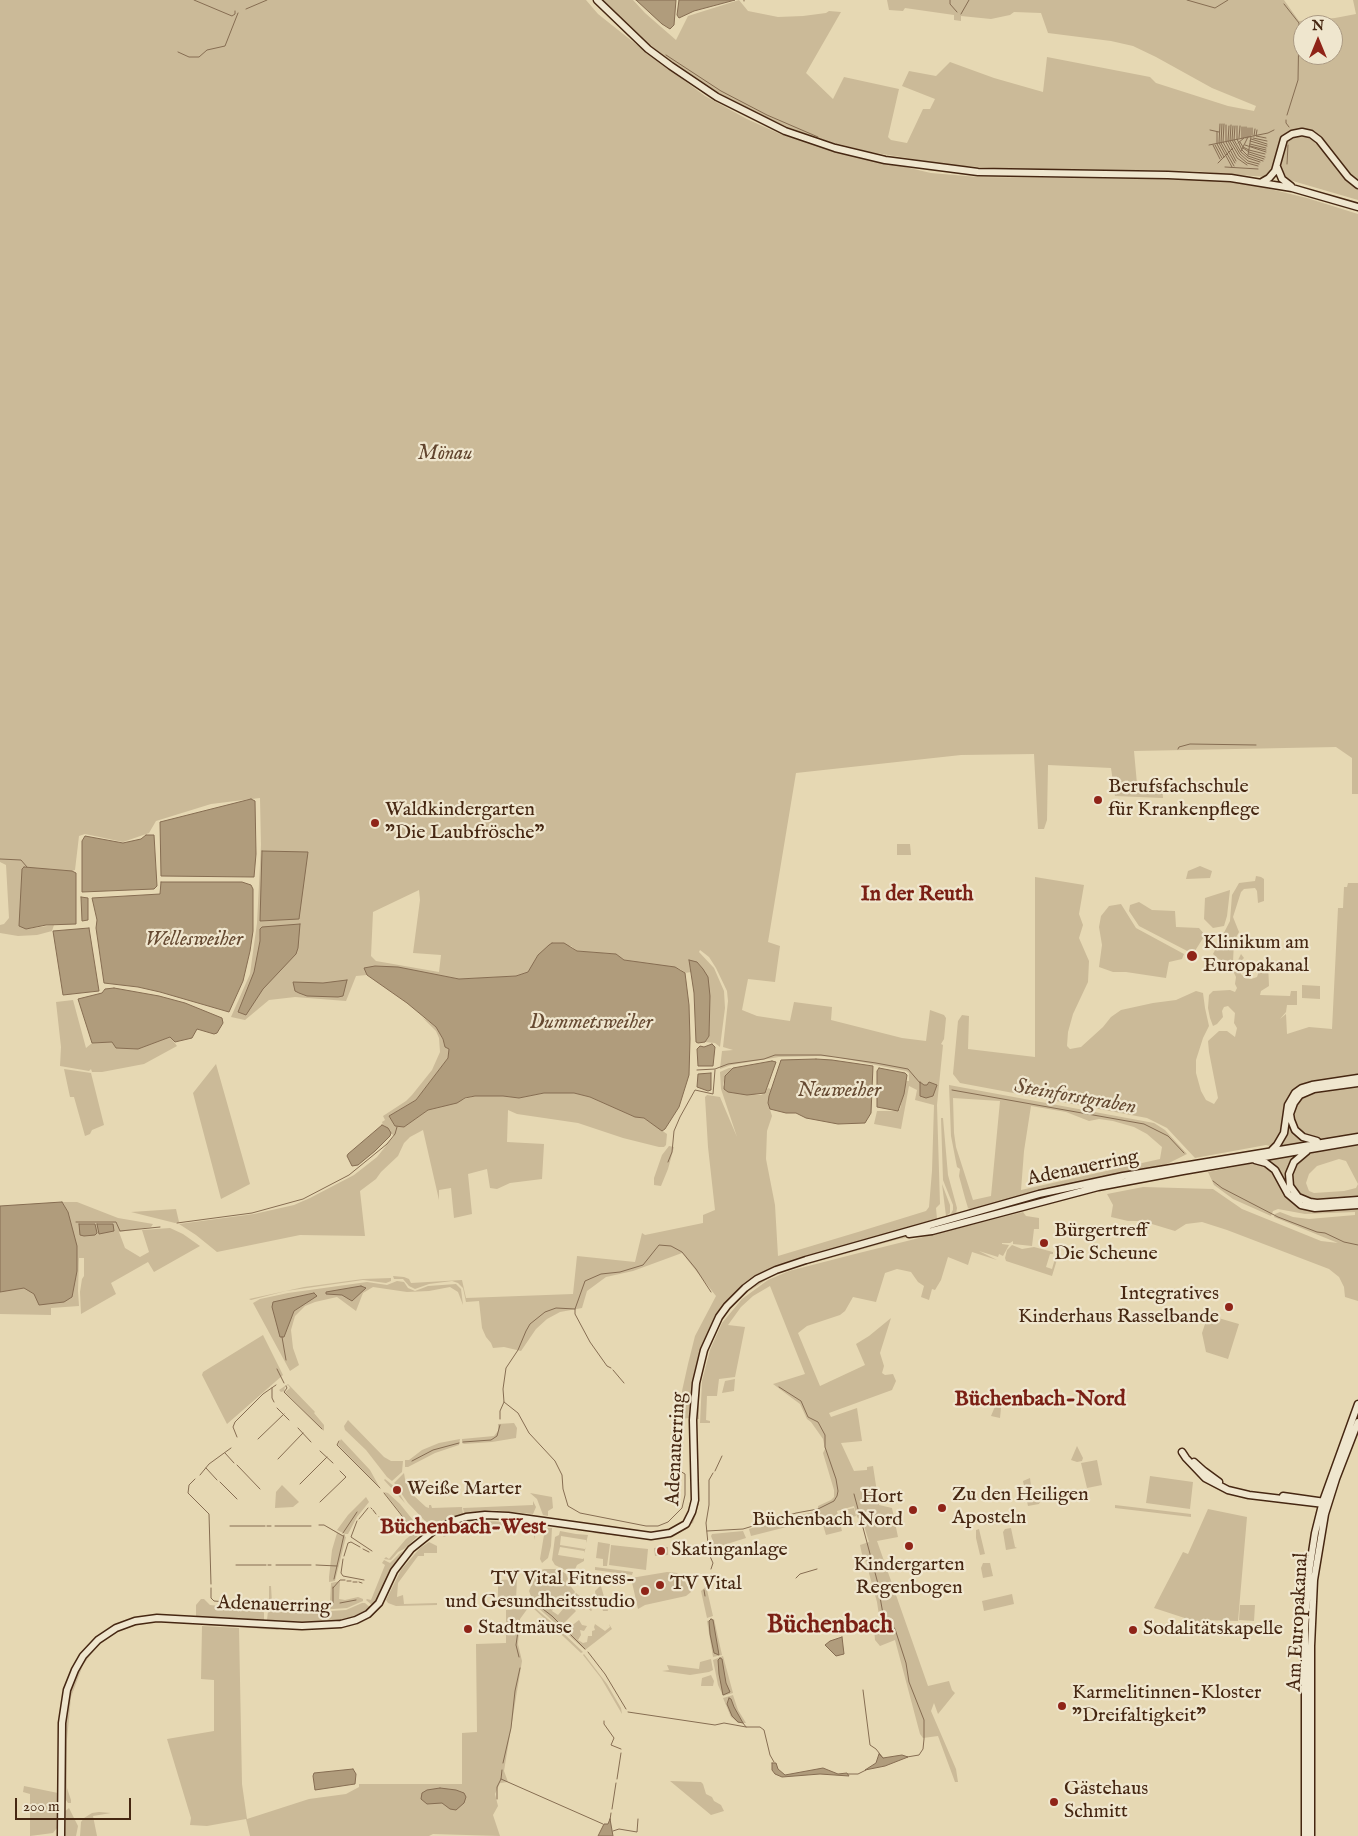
<!DOCTYPE html>
<meta charset="utf-8">
<style>
body{margin:0}
#map{position:relative;width:1358px;height:1836px;overflow:hidden;background:#e6d8b3;font-family:"IM FELL English",serif}
canvas{display:block}
.north{position:absolute;left:1293px;top:15px;width:50px;height:50px;box-sizing:border-box;background:#efe6ce;border:1px solid #ab9a83;border-radius:50%;rotate:0deg;font-size:14px;font-weight:700;line-height:20px;text-align:center;color:#462712}
.north::after{content:'';display:block;margin:auto;width:18px;height:22px;background:#8f2418;clip-path:polygon(50% 0,100% 100%,50% 72%,0 100%)}
.scale{position:absolute;left:15px;top:1798px;width:116px;height:22px;box-sizing:border-box;border:2px solid #462712;border-top:0;padding-left:6px;font-size:15px;line-height:18px;white-space:nowrap;color:#462712;-webkit-text-stroke:4px #efe6ce;paint-order:stroke}
</style>
<div id="map">
<canvas width="1358" height="1836"></canvas>
<div class="north">N</div>
<div class="scale">200 m</div>
</div>
<script>
const ctx = document.querySelector('canvas').getContext('2d');
ctx.lineJoin = 'round';
function paint(path, color) {
  ctx.fillStyle = color;
  ctx.fill(path, 'evenodd');
}
function shape(rows) {
  const path = new Path2D();
  for (const r of rows) {
    path.moveTo(r[0], r[1]);
    for (let i = 2; i < r.length; i += 2) path.lineTo(r[i], r[i + 1]);
  }
  return path;
}
function stroke(path, color, width, dash) {
  ctx.strokeStyle = color;
  ctx.lineWidth = width;
  ctx.lineCap = dash ? 'butt' : 'round';
  ctx.setLineDash(dash || []);
  ctx.stroke(path);
}
function label(font, color, halo, rows, align = 'center') {
  ctx.font = font + ' "IM FELL English",serif';
  ctx.lineWidth = 4.5;
  ctx.setLineDash([]);
  ctx.textBaseline = 'middle';
  ctx.strokeStyle = halo;
  ctx.fillStyle = color;
  for (const [text, x, y, turn = 0] of rows) {
    ctx.save();
    ctx.translate(x, y);
    ctx.rotate((+turn || 0) * Math.PI / 180);
    ctx.textAlign = isNaN(turn) ? turn : align;
    if (halo) ctx.strokeText(text, 0, 0);
    ctx.fillText(text, 0, 0);
    ctx.restore();
  }
}
const green = shape([
 [0,0,586,0,598,14,637,45,705,96,747,119,780,134,836,151,931,173,978,177,1157,179,1210,180,1245,183,1307,198,1358,214,1358,794,1352,794,1352,758,1336,747,1134,751,1137,784,1162,784,1163,798,1115,796,1111,768,1048,765,1047,820,1044,829,1038,829,1034,754,961,755,796,773,768,942,780,946,775,982,748,979,742,1010,757,1016,790,1021,794,1002,832,1007,831,1020,902,1038,926,1041,930,1010,944,1015,946,1018,944,1039,941,1044,943,1045,937,1105,940,1204,936,1208,937,1219,917,1224,900,1232,794,1261,741,1288,725,1305,705,1339,697,1366,689,1418,681,1419,682,1391,688,1364,695,1336,716,1296,682,1253,633,1271,606,1277,587,1291,582,1308,560,1312,547,1319,536,1329,521,1351,504,1347,493,1348,491,1343,486,1337,482,1328,479,1301,466,1302,463,1288,458,1283,452,1281,429,1284,415,1289,409,1286,403,1279,394,1279,393,1276,404,1277,409,1279,411,1283,462,1280,466,1298,573,1294,577,1256,635,1262,642,1233,645,1235,703,1223,703,1215,715,1210,708,1147,705,1097,707,1095,720,1097,737,1137,721,1089,720,1072,729,1068,733,1068,725,1076,723,1085,728,1092,761,1095,765,1093,768,1088,771,1089,768,1103,772,1116,767,1131,766,1159,775,1205,778,1256,858,1232,926,1211,929,1207,932,1171,934,1105,915,1100,917,1090,909,1086,901,1129,874,1124,877,1111,896,1111,900,1109,906,1081,909,1081,909,1073,906,1071,836,1057,818,1056,779,1057,731,1065,720,1069,722,1051,733,1050,723,1047,728,1001,727,991,716,968,709,957,700,950,699,952,714,968,724,991,725,1008,720,1047,715,1043,705,1042,709,1036,710,1018,689,960,691,972,685,973,680,969,624,960,615,954,577,951,571,946,538,955,531,969,528,972,516,976,459,979,439,975,365,968,367,975,356,976,346,1001,295,997,269,1000,245,1020,231,1017,250,974,257,923,261,845,260,798,211,804,156,821,149,833,123,842,85,834,79,836,75,870,72,871,50,869,26,929,54,925,52,931,37,935,18,936,0,933,0,925,4,924,9,918,6,865,0,862],
 [419,890,420,900,413,953,441,955,439,972,376,961,371,956,373,912],
 [602,0,633,0,645,13,676,40,688,16,739,0,748,11,778,17,803,16,826,13,829,11,841,12,806,73,833,99,844,77,899,89,888,137,891,140,907,143,923,109,930,109,935,99,902,86,909,71,936,76,950,62,994,78,1043,92,1047,57,1150,77,1156,83,1228,106,1254,111,1256,106,1212,88,1156,57,1133,46,1111,41,1048,33,1041,13,1014,12,1010,15,991,19,961,16,961,21,954,20,954,15,905,8,903,11,889,10,887,0,1284,0,1299,21,1335,18,1356,14,1353,0,1358,0,1358,181,1348,172,1319,135,1313,132,1303,129,1291,130,1282,137,1278,145,1274,170,1266,177,1192,171,1007,169,950,165,870,152,827,141,790,128,756,113,714,90,657,51,627,25],
 [1303,25,1333,25,1333,55,1303,55],
 [1304,135,1315,140,1342,175,1358,188,1358,200,1286,179,1280,170,1282,148,1286,142,1294,136],
 [897,844,910,844,911,855,897,855],
 [1200,866,1212,871,1210,878,1186,879,1188,871],
 [1256,876,1261,877,1264,879,1264,901,1258,903,1257,891,1255,888,1244,889,1241,892,1233,917,1239,932,1234,941,1233,962,1237,962,1241,954,1244,958,1240,962,1241,974,1245,978,1251,979,1257,977,1261,965,1264,962,1268,963,1269,986,1261,991,1260,995,1290,996,1291,991,1297,991,1297,1005,1287,1005,1286,1012,1280,1019,1286,1014,1287,1034,1309,1027,1332,1029,1338,908,1343,908,1344,887,1347,887,1348,883,1358,883,1358,1198,1315,1201,1304,1197,1296,1191,1291,1183,1291,1174,1295,1164,1307,1155,1312,1153,1310,1142,1277,1148,1266,1145,1195,1158,1167,1128,1147,1118,960,1083,953,1074,958,1021,962,1015,969,1016,968,1049,1035,1057,1035,877,1084,885,1079,914,1083,925,1079,938,1089,961,1088,982,1073,1014,1068,1032,1067,1046,1070,1049,1081,1047,1103,1027,1111,1017,1121,1010,1153,1003,1176,1000,1196,991,1203,993,1205,1008,1209,1026,1203,1038,1196,1060,1196,1073,1201,1091,1206,1100,1214,1104,1218,1098,1209,1052,1208,1041,1219,1031,1227,1031,1235,1037,1237,1028,1234,1023,1235,1013,1228,1006,1224,1007,1222,1011,1223,1017,1217,1024,1213,1026,1210,1018,1208,1008,1209,995,1213,991,1230,990,1235,992,1237,988,1235,984,1236,977,1234,973,1213,954,1230,921,1232,895,1235,890,1239,883,1255,881],
 [1339,1159,1346,1161,1358,1184,1356,1188,1344,1191,1314,1193,1309,1191,1306,1183,1309,1174,1317,1166],
 [1230,890,1227,916,1224,926,1213,928,1204,919,1205,898],
 [1139,902,1152,910,1175,911,1176,927,1199,928,1205,935,1193,954,1139,926,1129,911,1130,905],
 [1121,904,1136,928,1184,954,1182,959,1169,962,1166,978,1126,972,1113,972,1099,967,1102,945,1099,927,1101,916,1109,906],
 [1302,985,1320,986,1320,999,1302,998],
 [73,1000,86,1048,92,1043,112,1042,116,1048,138,1049,170,1037,177,1046,144,1064,102,1072,92,1072,91,1069,89,1071,60,1066,61,1047,56,1002],
 [422,1017,436,1027,443,1039,445,1047,449,1049,448,1058,416,1100,389,1116,395,1126,404,1127,428,1110,475,1096,503,1096,519,1098,544,1093,574,1093,590,1097,635,1117,644,1118,667,1134,666,1145,664,1147,659,1147,623,1138,578,1123,517,1114,508,1110,507,1142,544,1144,542,1179,510,1183,497,1189,490,1188,487,1169,468,1174,472,1214,454,1218,451,1188,439,1190,439,1200,423,1130,410,1137,404,1143,398,1156,381,1172,376,1179,360,1191,365,1236,300,1235,217,1252,196,1235,179,1224,254,1214,294,1205,310,1198,354,1175,377,1157,394,1136,383,1125,382,1122,385,1120,383,1116,406,1101,412,1095,432,1070,440,1052,439,1038,436,1031],
 [216,1064,250,1184,221,1199,193,1093],
 [64,1069,91,1073,104,1125,92,1130,90,1134,85,1136,74,1097,70,1097],
 [949,1085,1154,1123,1165,1130,1187,1154,1167,1164,1157,1166,1157,1168,1033,1192,1005,1201,970,1209,968,1208,965,1198,959,1176,960,1169,957,1167,951,1136],
 [953,1098,1000,1101,991,1196,973,1200,956,1147,954,1133],
 [1031,1106,1066,1112,1089,1121,1099,1119,1113,1121,1134,1127,1147,1134,1162,1147,1160,1159,1021,1190,1024,1151],
 [941,1118,943,1118,948,1175,957,1208,956,1214,949,1217,953,1210,953,1205,943,1180],
 [669,1146,674,1147,668,1169,661,1186,654,1185,654,1178,662,1155],
 [1302,1153,1291,1163,1291,1195,1263,1160],
 [1260,1163,1271,1169,1289,1199,1358,1204,1358,1301,1345,1297,1344,1287,1339,1277,1329,1269,1227,1230,1202,1222,1186,1224,1175,1231,1142,1221,1128,1221,1111,1217,1113,1205,1107,1194,1143,1187,1213,1189,1242,1209,1321,1241,1338,1243,1274,1217,1275,1214,1280,1212,1293,1217,1309,1219,1355,1215,1355,1212,1305,1214,1278,1209,1273,1211,1271,1216,1233,1199,1214,1185,1208,1172,1249,1164],
 [942,1184,950,1205,950,1213,946,1216],
 [62,1202,77,1202,118,1218,153,1224,151,1227,119,1232,125,1248,140,1257,149,1252,142,1230,170,1228,183,1234,200,1246,154,1272,148,1262,111,1283,116,1294,81,1314,80,1292,82,1279,84,1276,84,1258,79,1258,78,1291,79,1306,51,1308,51,1315,0,1314,0,1292,24,1287,34,1294,68,1212],
 [176,1209,179,1222,175,1223,131,1212],
 [1023,1212,1026,1216,1039,1218,1039,1229,1034,1229,1032,1246,1013,1244,1013,1241,1010,1243,1002,1243,1002,1244,1009,1245,1003,1256,999,1254,998,1257,979,1251,997,1260,972,1252,968,1265,948,1257,941,1280,935,1290,932,1289,929,1300,921,1297,924,1286,918,1282,911,1272,897,1269,885,1273,876,1302,853,1297,845,1311,840,1315,807,1326,798,1333,820,1386,865,1365,856,1344,869,1336,891,1318,880,1353,884,1366,882,1373,885,1375,893,1374,896,1381,892,1390,829,1413,831,1417,857,1408,862,1441,841,1443,854,1471,867,1470,867,1467,873,1466,879,1505,892,1508,898,1537,877,1541,928,1686,949,1681,952,1690,955,1693,938,1714,934,1703,931,1711,956,1769,958,1782,955,1782,938,1736,923,1738,920,1734,895,1640,880,1646,875,1640,874,1627,880,1622,877,1602,865,1559,863,1559,860,1545,869,1542,862,1519,859,1519,857,1517,854,1506,837,1511,842,1531,826,1535,820,1515,818,1515,818,1506,831,1500,834,1497,834,1490,823,1453,825,1449,823,1439,811,1422,807,1419,800,1404,773,1384,805,1374,770,1286,753,1296,741,1307,728,1325,745,1327,735,1377,719,1379,717,1396,707,1396,706,1420,710,1421,710,1423,700,1423,702,1381,710,1350,722,1323,742,1299,768,1280,789,1271,851,1255],
 [927,1234,899,1239,780,1272,779,1271,893,1238],
 [1012,1245,1022,1249,1034,1247,1053,1252,1053,1254,1050,1254,1046,1267,1052,1269,1057,1252,1059,1253,1052,1276,1006,1261,1005,1258,1007,1250],
 [774,1273,774,1275,746,1293,730,1309,720,1323,709,1347,704,1362,699,1393,699,1419,697,1419,697,1401,700,1374,711,1337,726,1311,736,1299,752,1286],
 [391,1278,391,1281,386,1283,363,1280,286,1291,251,1300,249,1299,304,1287,363,1279],
 [397,1281,404,1282,408,1288,415,1291,428,1286,456,1284,461,1289,463,1305,458,1292,450,1287,429,1291,407,1292,373,1287,363,1293,356,1311,337,1297,315,1302,305,1306,295,1316,291,1330,293,1348,299,1365,290,1371,253,1303,260,1299,288,1293,367,1282,387,1285],
 [1208,1315,1239,1324,1228,1359,1206,1352,1202,1333],
 [263,1335,283,1375,227,1424,202,1375,203,1372],
 [735,1379,734,1391,722,1393,725,1381],
 [288,1384,315,1412,314,1413,324,1425,324,1431,285,1392,290,1388,288,1385,285,1387,284,1391,281,1392,279,1390],
 [999,1397,1002,1398,1000,1418,991,1416],
 [348,1420,384,1457,391,1461,403,1461,402,1472,392,1481,387,1477,366,1450,345,1430,344,1426],
 [514,1423,517,1428,516,1438,492,1442,464,1444,462,1443,462,1439,494,1436,498,1431,498,1424],
 [341,1439,370,1470,380,1488,338,1445],
 [460,1439,459,1445,435,1453,408,1467,405,1467,405,1460,409,1460,422,1450,439,1443],
 [1077,1446,1083,1458,1082,1461,1077,1462,1071,1460],
 [698,1451,699,1504,693,1523,691,1524],
 [1097,1460,1102,1485,1087,1488,1081,1463],
 [404,1473,405,1479,413,1495,426,1507,429,1508,429,1505,431,1505,432,1508,462,1507,463,1514,433,1524,427,1523,408,1503,401,1493,399,1487,394,1483],
 [1150,1476,1193,1482,1190,1509,1146,1503],
 [1030,1478,1032,1493,1036,1494,1041,1491,1042,1497,1039,1504,1028,1506,1023,1481],
 [385,1479,396,1488,405,1503,425,1525,384,1480],
 [282,1485,299,1502,293,1507,275,1508,276,1492],
 [384,1492,388,1493,400,1504,421,1530,420,1532,417,1534],
 [530,1493,552,1497,553,1508,548,1511,548,1516,543,1515,537,1499],
 [366,1497,369,1502,357,1517,348,1534,345,1534,337,1530,348,1515],
 [533,1501,536,1507,533,1514,492,1510,464,1514,463,1508,533,1505],
 [1115,1505,1191,1514,1191,1517,1115,1508],
 [854,1508,856,1516,842,1520,840,1511],
 [1208,1509,1247,1517,1238,1621,1201,1620,1200,1623,1154,1608,1183,1552,1188,1554],
 [814,1512,815,1519,814,1520,751,1536,749,1529,777,1520],
 [501,1517,531,1522,535,1525,509,1520,486,1519,468,1522,444,1530,442,1530,454,1524,473,1519],
 [486,1521,510,1522,535,1527,535,1540,533,1531,493,1526,475,1527,443,1537,447,1531,460,1526],
 [324,1525,346,1537,335,1581,329,1582,329,1577,332,1550,337,1533],
 [548,1528,552,1528,551,1546,548,1558,542,1563,540,1559,544,1535,545,1530],
 [1011,1528,1015,1547,1017,1548,1006,1550,1003,1532,1005,1529],
 [684,1529,686,1529,671,1538,654,1540,593,1533,597,1532,655,1538,670,1536],
 [979,1529,985,1554,980,1555,976,1538,976,1530],
 [560,1531,576,1534,588,1535,586,1543,586,1540,561,1536,560,1545,585,1549,586,1547,584,1553,584,1551,560,1547,558,1555,583,1559,584,1558,584,1561,577,1565,573,1574,555,1565,552,1560,555,1537,559,1535],
 [743,1531,746,1538,711,1549,713,1541,711,1536,712,1534],
 [414,1533,417,1536,420,1534,404,1549,398,1552,391,1560,384,1559,386,1557,389,1559,406,1539],
 [429,1542,437,1546,437,1553,424,1553,424,1556,418,1556,398,1583,397,1597,403,1595,404,1604,437,1603,437,1605,396,1606,388,1603,386,1600,401,1570,420,1548],
 [598,1542,610,1544,607,1566,603,1566,603,1559,596,1558],
 [611,1545,648,1549,646,1570,609,1565],
 [668,1547,668,1555,655,1556,654,1548],
 [403,1551,391,1570,373,1606,366,1600,367,1599,371,1600,385,1565,382,1563,384,1560,390,1563,399,1554],
 [983,1563,990,1563,993,1576,983,1578,981,1568],
 [595,1567,633,1572,632,1575,595,1570],
 [544,1569,559,1569,566,1574,568,1579,566,1581,567,1584,569,1584,575,1592,572,1596,565,1592,565,1595,560,1598,566,1604,564,1607,557,1602,552,1611,558,1615,568,1603,576,1611,563,1624,567,1628,570,1627,579,1620,582,1625,587,1626,584,1631,580,1630,581,1635,578,1640,583,1643,587,1642,588,1636,592,1636,592,1631,595,1630,594,1627,595,1624,605,1631,610,1627,609,1624,612,1629,585,1650,534,1604,529,1591,537,1572],
 [667,1572,677,1573,683,1578,691,1592,686,1596,645,1605,638,1609,631,1578],
 [517,1579,516,1600,498,1601,498,1580],
 [340,1581,339,1599,345,1600,358,1597,363,1599,363,1601,347,1608,333,1609,305,1610,269,1608,269,1586,271,1586,272,1603,292,1605,321,1604,330,1602,331,1583],
 [709,1584,707,1590,713,1616,707,1618,701,1591],
 [600,1586,601,1586,608,1611,603,1611,601,1604,597,1605,595,1591],
 [576,1593,585,1600,592,1610,591,1611,575,1598,571,1601,571,1605,569,1603],
 [1012,1594,1014,1604,984,1611,982,1601],
 [201,1599,204,1599,210,1605,263,1611,264,1613,264,1622,196,1617,196,1605],
 [362,1603,365,1603,371,1608,361,1616,344,1622,286,1624,285,1621,267,1620,268,1611,330,1611,346,1610],
 [1240,1605,1255,1605,1254,1621,1239,1620],
 [532,1607,534,1607,555,1625,583,1652,581,1653],
 [528,1608,520,1619,518,1644,522,1661,504,1771,508,1782,500,1783,495,1794,498,1806,493,1815,500,1836,433,1834,429,1836,250,1836,246,1819,207,1826,190,1825,191,1818,167,1739,214,1731,214,1680,201,1679,202,1626,239,1628,242,1784,247,1819,309,1799,346,1794,359,1787,359,1784,462,1784,462,1733,477,1732,476,1644,506,1643,506,1610],
 [714,1619,722,1655,713,1657,707,1621],
 [152,1621,255,1626,280,1629,277,1630,201,1624,153,1622,134,1626,119,1631,98,1645,83,1665,71,1697,67,1740,67,1788,71,1800,71,1803,68,1803,64,1797,65,1715,72,1682,87,1655,102,1640,112,1633,133,1624],
 [584,1654,607,1684,621,1708,622,1714,601,1678,583,1655],
 [723,1656,733,1693,723,1696,718,1685,713,1660],
 [711,1659,713,1670,709,1672,690,1675,662,1671,669,1670,667,1665,699,1669,700,1662],
 [711,1675,714,1681,713,1686,701,1686,702,1678],
 [733,1695,738,1710,746,1723,738,1723,731,1717,723,1698],
 [670,1781,701,1782,703,1784,706,1794,712,1797,714,1801,721,1805,724,1811,711,1815],
 [24,1786,58,1793,58,1824,57,1828,53,1833,30,1836,30,1794,23,1792],
 [69,1808,78,1826,76,1836,64,1836,64,1812],
 [99,1812,111,1813,93,1816,97,1836,80,1836,81,1822,84,1818,92,1813]
]);
const water = shape([
 [636,0,676,0,674,25,670,29,662,24,636,0],
 [679,0,735,0,694,11,679,18,677,15,679,0],
 [251,799,255,801,256,854,254,877,161,876,160,822,251,799],
 [146,835,154,835,157,886,154,889,82,892,82,841,85,836,123,843,141,839,146,835],
 [262,851,308,852,299,919,260,921,262,851],
 [24,867,72,871,76,873,76,924,46,925,26,929,19,926,22,869,24,867],
 [161,882,242,882,251,885,253,889,253,931,250,951,243,981,229,1012,160,992,138,987,104,983,96,928,97,920,92,898,160,894,161,882],
 [81,897,88,898,88,920,82,921,81,897],
 [300,924,298,948,296,954,263,989,246,1015,238,1012,254,972,260,941,260,929,262,927,300,924],
 [89,928,99,991,63,995,53,931,89,928],
 [552,943,564,943,577,951,616,954,624,960,675,967,685,973,689,1005,690,1039,689,1075,679,1107,665,1129,662,1131,644,1118,635,1117,590,1097,574,1093,544,1093,519,1098,503,1096,475,1096,465,1098,457,1103,428,1110,404,1127,395,1126,389,1116,416,1100,448,1058,449,1049,445,1047,443,1039,436,1027,407,1003,367,975,364,968,375,966,398,967,459,979,516,976,528,972,538,955,549,945,552,943],
 [689,960,697,962,703,969,708,977,710,996,709,1036,705,1042,698,1043,696,1042,694,993,689,960],
 [347,980,343,996,338,997,307,996,299,993,295,991,293,982,323,983,347,980],
 [114,988,159,996,185,1003,222,1018,223,1023,217,1033,214,1034,197,1029,192,1038,175,1042,170,1037,138,1049,116,1048,112,1042,92,1043,78,999,102,993,105,989,114,988],
 [712,1044,715,1047,713,1066,698,1066,697,1049,700,1046,704,1047,712,1044],
 [816,1059,832,1060,873,1066,871,1113,865,1123,838,1124,806,1118,796,1113,786,1113,770,1109,768,1103,769,1096,781,1060,816,1059],
 [772,1061,776,1062,765,1093,747,1095,728,1092,724,1089,725,1076,733,1068,772,1061],
 [879,1068,905,1073,907,1075,904,1094,898,1111,877,1107,877,1071,879,1068],
 [711,1073,711,1090,708,1091,697,1087,698,1074,711,1073],
 [920,1082,924,1085,927,1085,929,1082,937,1085,933,1096,926,1098,920,1096,920,1082],
 [382,1125,388,1128,391,1133,390,1136,375,1151,358,1165,352,1166,347,1156,348,1154,382,1125],
 [62,1202,68,1212,77,1246,77,1271,72,1297,64,1302,39,1305,34,1294,24,1288,0,1292,0,1206,62,1202],
 [79,1224,95,1224,97,1233,95,1235,84,1236,80,1235,79,1224],
 [97,1224,113,1224,114,1231,99,1234,97,1224],
 [361,1286,366,1288,352,1301,342,1295,326,1294,326,1292,361,1286],
 [314,1293,317,1296,294,1311,284,1337,280,1337,272,1307,273,1302,314,1293],
 [711,1619,713,1620,719,1655,714,1653,710,1634,709,1621,711,1619],
 [842,1637,844,1654,836,1656,825,1645,830,1641,842,1637],
 [720,1658,722,1659,726,1683,730,1692,723,1695,719,1674,718,1660,720,1658],
 [729,1698,731,1699,734,1707,743,1723,738,1722,732,1716,727,1704,729,1698],
 [879,1754,883,1758,902,1755,908,1757,885,1766,865,1770,876,1763,879,1754],
 [772,1763,776,1763,778,1769,785,1775,823,1768,838,1774,847,1773,849,1776,820,1774,782,1777,775,1774,772,1770,772,1763],
 [353,1769,356,1774,355,1784,315,1790,313,1776,314,1773,353,1769],
 [440,1788,456,1790,464,1793,466,1797,464,1803,456,1810,450,1809,442,1803,427,1804,421,1799,422,1793,427,1790,440,1788],
 [610,1819,613,1836,598,1836,604,1824,608,1824,610,1819]
]);
const stream = shape([
 [194,0,232,16,235,14,235,11],
 [744,0,744,1],
 [950,0,950,4,957,12],
 [1187,0,1215,8,1228,0],
 [1284,4,1299,23,1298,80,1287,115],
 [246,9,267,0],
 [961,14,969,0],
 [178,52,189,57,199,57,207,50,225,46,238,13],
 [666,55,721,91,767,115,818,137],
 [1286,120,1286,123,1289,127],
 [1220,124,1219,143,1232,167],
 [1222,124,1221,143,1234,166],
 [1224,124,1223,142,1235,163],
 [1226,125,1226,142,1236,161],
 [1231,125,1230,141,1239,156,1247,163,1258,166],
 [1229,126,1228,141,1237,158,1247,165],
 [1233,126,1232,140,1240,154,1248,161,1259,164],
 [1235,126,1234,140,1241,152,1248,158,1260,162],
 [1237,126,1237,139,1242,150,1248,156],
 [1210,130,1219,132],
 [1257,130,1256,136,1266,138],
 [1217,132,1217,144,1224,157],
 [1252,135,1252,128],
 [1254,136,1255,129],
 [1248,137,1248,128],
 [1250,137,1250,128],
 [1239,138,1240,126],
 [1242,138,1242,127],
 [1246,138,1246,127],
 [1253,138,1267,141],
 [1251,139,1267,144],
 [1250,141,1267,146],
 [1240,142,1243,147,1249,150,1265,154],
 [1238,143,1244,138,1244,127],
 [1250,144,1266,148],
 [1209,145,1268,133,1274,130],
 [1213,145,1220,159],
 [1215,145,1222,158],
 [1245,145,1266,152],
 [1250,146,1266,150],
 [1243,148,1249,152,1265,157],
 [1241,151,1248,137],
 [1249,154,1264,159],
 [1248,155,1251,137],
 [1248,156,1263,161],
 [1218,163,1233,148],
 [1287,164,1288,145],
 [1225,167,1258,169],
 [1178,749,1179,747,1190,744,1256,745],
 [0,859,21,860,27,867],
 [697,1070,715,1069,728,1064,764,1059,775,1055,821,1055,876,1063,908,1069,920,1083],
 [952,1090,1144,1124,1168,1136,1184,1153],
 [668,1162,672,1152,674,1131,680,1117,695,1090,713,1094,715,1070],
 [1213,1181,1222,1188,1278,1217,1317,1232,1325,1233,1344,1242,1358,1245],
 [76,1222,116,1222,120,1231,160,1227],
 [177,1223,252,1213,303,1199,349,1175,387,1144,395,1134,397,1127],
 [282,1337,286,1360],
 [611,1368,607,1366,590,1342,575,1314,575,1309,585,1281,601,1274,620,1272,643,1265,659,1245,671,1246,682,1252,696,1269,711,1292],
 [277,1369,284,1383],
 [613,1370,624,1383],
 [286,1386,287,1388,284,1392,322,1429],
 [272,1388,272,1398,274,1402],
 [504,1402,518,1413,529,1433,555,1461,562,1475,563,1489,568,1506,580,1513,646,1526,658,1526,668,1522,682,1508,685,1495,685,1474,680,1471],
 [277,1408,289,1420],
 [500,1419,500,1411,504,1402,503,1389,506,1368,518,1350,526,1331,530,1324,545,1312,556,1308,575,1309],
 [298,1428,311,1442],
 [237,1437,233,1427,235,1422,263,1394,276,1385],
 [258,1439,284,1414],
 [339,1441,337,1445,380,1488],
 [463,1442,491,1440,497,1436,500,1425],
 [320,1451,333,1463],
 [225,1453,234,1463],
 [278,1459,303,1433],
 [412,1461,433,1450,459,1443],
 [237,1465,260,1489],
 [206,1468,217,1480],
 [715,1471,722,1456],
 [200,1475,209,1464,231,1448],
 [195,1479,189,1485,188,1493,209,1514,211,1584],
 [220,1482,237,1499],
 [300,1484,327,1457],
 [384,1493,406,1521],
 [854,1494,877,1580,883,1614,895,1629,906,1663,909,1682,924,1720,924,1739,923,1749,919,1755,907,1757],
 [320,1502,346,1477,340,1471],
 [371,1508,372,1509],
 [373,1510,376,1514],
 [379,1517,383,1520],
 [359,1519,368,1508],
 [357,1521,351,1537,372,1551],
 [384,1521,385,1522],
 [319,1525,324,1525,343,1536],
 [388,1525,389,1527],
 [230,1526,265,1526],
 [267,1526,271,1526],
 [275,1526,311,1526],
 [707,1531,743,1529,796,1513,818,1509,834,1501,837,1496,838,1491,836,1479,825,1447,825,1435,818,1422,808,1417,801,1401,779,1387],
 [343,1533,357,1512],
 [363,1549,369,1552],
 [344,1556,348,1543,351,1542,360,1547],
 [343,1559,341,1573,343,1576,364,1580],
 [236,1565,266,1565],
 [268,1565,271,1565],
 [276,1565,311,1565],
 [316,1565,337,1566],
 [711,1569,713,1563,709,1554,706,1523,709,1505,709,1480,713,1473],
 [796,1578,800,1574,817,1569],
 [334,1579,344,1535],
 [347,1581,351,1581],
 [353,1582,357,1582],
 [359,1582,362,1583],
 [211,1588,211,1598,214,1601,267,1605],
 [333,1588,340,1580,345,1580],
 [704,1590,705,1596],
 [340,1603,356,1600],
 [535,1603,552,1616,585,1649],
 [269,1605,309,1607,330,1605,333,1603,333,1587],
 [519,1624,516,1645,519,1657],
 [588,1652,605,1674,626,1709],
 [863,1690,870,1745,876,1749,883,1758],
 [628,1712,715,1725,724,1723,746,1727],
 [604,1721,604,1724,614,1738,611,1745,621,1749],
 [743,1723,746,1727,760,1727,764,1730,770,1755,774,1762],
 [503,1763,511,1728,515,1691,520,1668],
 [848,1774,858,1774,866,1770],
 [501,1779,603,1824],
 [617,1779,621,1753],
 [497,1799,497,1787,501,1779,502,1770],
 [612,1809,616,1783],
 [610,1820,611,1813],
 [613,1831,619,1829,637,1832,638,1819]
]);
const secondary = shape([
 [597,0,648,49,671,66,717,97,785,131,835,148,885,160,978,172,1168,175,1231,178,1292,188,1358,207],
 [1277,167,1282,179,1291,186],
 [1262,182,1269,178,1275,171,1284,139,1292,134,1302,132,1311,134,1319,140,1348,177,1358,185],
 [1317,1141,1303,1137,1295,1130,1291,1120,1290,1114,1294,1103,1300,1095,1314,1089,1358,1083],
 [1272,1150,1277,1145,1284,1133,1288,1105,1295,1093,1302,1088,1312,1085,1358,1078],
 [1307,1151,1294,1162,1289,1174,1290,1186,1298,1197,1310,1202,1317,1203,1358,1200],
 [1255,1160,1266,1163,1275,1170,1288,1194,1301,1205,1315,1208,1358,1205],
 [909,1234,932,1231,1098,1187,1183,1171,1358,1141],
 [1182,1452,1186,1458,1205,1478,1228,1490,1249,1495,1324,1504],
 [1194,1462,1204,1471,1219,1482],
 [1283,1496,1325,1502],
 [61,1836,62,1723,67,1690,75,1670,83,1656,98,1640,116,1628,135,1621,157,1618,302,1626,341,1624,356,1620,368,1614,379,1603,394,1571,411,1549,436,1529,456,1520,466,1517,485,1515,508,1516,651,1536,670,1533,686,1524,692,1512,695,1500,693,1420,696,1383,704,1350,719,1317,727,1306,745,1288,757,1279,776,1270,806,1260,1039,1194,1123,1176,1358,1137],
 [1305,1836,1305,1629,1309,1572,1315,1533,1323,1501,1358,1404],
 [1311,1836,1311,1646,1314,1580,1325,1514,1336,1479,1358,1422]
]);
const markers = [
 [1098,800,5,"#8f2418"],
 [375,823,5,"#8f2418"],
 [1192,956,6,"#8f2418"],
 [1044,1243,5,"#8f2418"],
 [1229,1307,5,"#8f2418"],
 [397,1490,5,"#8f2418"],
 [942,1508,5,"#8f2418"],
 [913,1510,5,"#8f2418"],
 [909,1546,5,"#8f2418"],
 [661,1551,5,"#8f2418"],
 [660,1585,5,"#8f2418"],
 [645,1591,5,"#8f2418"],
 [468,1629,5,"#8f2418"],
 [1133,1630,5,"#8f2418"],
 [1062,1706,5,"#8f2418"],
 [1054,1802,5,"#8f2418"]
];
const parkNames = [
 ["Mönau",445,455]
];
const poiNames = [
 ["Berufsfachschule",1108,788],
 ["für Krankenpflege",1108,811],
 ["Waldkindergarten",385,811],
 ["\"Die Laubfrösche\"",385,834],
 ["Klinikum am",1203,944],
 ["Europakanal",1203,967],
 ["Bürgertreff",1054,1232],
 ["Die Scheune",1054,1255],
 ["Integratives",1219,1295,"right"],
 ["Kinderhaus Rasselbande",1219,1318,"right"],
 ["Weiße Marter",407,1490],
 ["Zu den Heiligen",952,1496],
 ["Aposteln",952,1519],
 ["Hort",903,1498,"right"],
 ["Büchenbach Nord",903,1521,"right"],
 ["Skatinganlage",671,1551],
 ["Kindergarten",909,1566,"center"],
 ["Regenbogen",909,1589,"center"],
 ["TV Vital Fitness-",635,1580,"right"],
 ["und Gesundheitsstudio",635,1603,"right"],
 ["TV Vital",670,1585],
 ["Stadtmäuse",478,1629],
 ["Sodalitätskapelle",1143,1630],
 ["Karmelitinnen-Kloster",1072,1694],
 ["\"Dreifaltigkeit\"",1072,1717],
 ["Gästehaus",1064,1790],
 ["Schmitt",1064,1813]
];
const streetNames = [
 ["Adenauerring",1083,1169,-12],
 ["Adenauerring",677,1449,-87],
 ["Adenauerring",274,1606,2],
 ["Am Europakanal",1299,1622,-87]
];
const neighbourhoodNames = [
 ["In der Reuth",917,896]
];
const waterNames = [
 ["Wellesweiher",194,941],
 ["Dummetsweiher",591,1024],
 ["Neuweiher",839,1092],
 ["Steinforstgraben",1075,1098,10]
];
const quarterNames = [
 ["Büchenbach-Nord",1040,1400],
 ["Büchenbach-West",463,1528]
];
const districtNames = [
 ["Büchenbach",830,1627]
];
paint(green, '#cbba98');
paint(water, '#b09c7c');
stroke(water, '#866d52', 1);
stroke(stream, '#866d52', 1);
stroke(secondary, '#462712', 9);
stroke(secondary, '#efe6ce', 6);
for (const [x, y, r, color] of markers) {
  const dot = new Path2D();
  dot.arc(x, y, r, 0, 2 * Math.PI);
  ctx.fillStyle = color;
  ctx.fill(dot);
  stroke(dot, '#efe6ce', 2);
}
label('italic 20px', '#61442d', '#efe6ce', parkNames);
label('20px', '#462712', '#efe6ce', poiNames, 'left');
label('20px', '#462712', '#efe6ce', streetNames);
label('bold 21px', '#7a1f14', '#efe6ce', neighbourhoodNames);
label('italic 21px', '#664a32', '#efe6ce', waterNames);
label('bold 22px', '#7a1f14', '#efe6ce', quarterNames);
label('bold 25px', '#7a1f14', '#efe6ce', districtNames);
</script>
